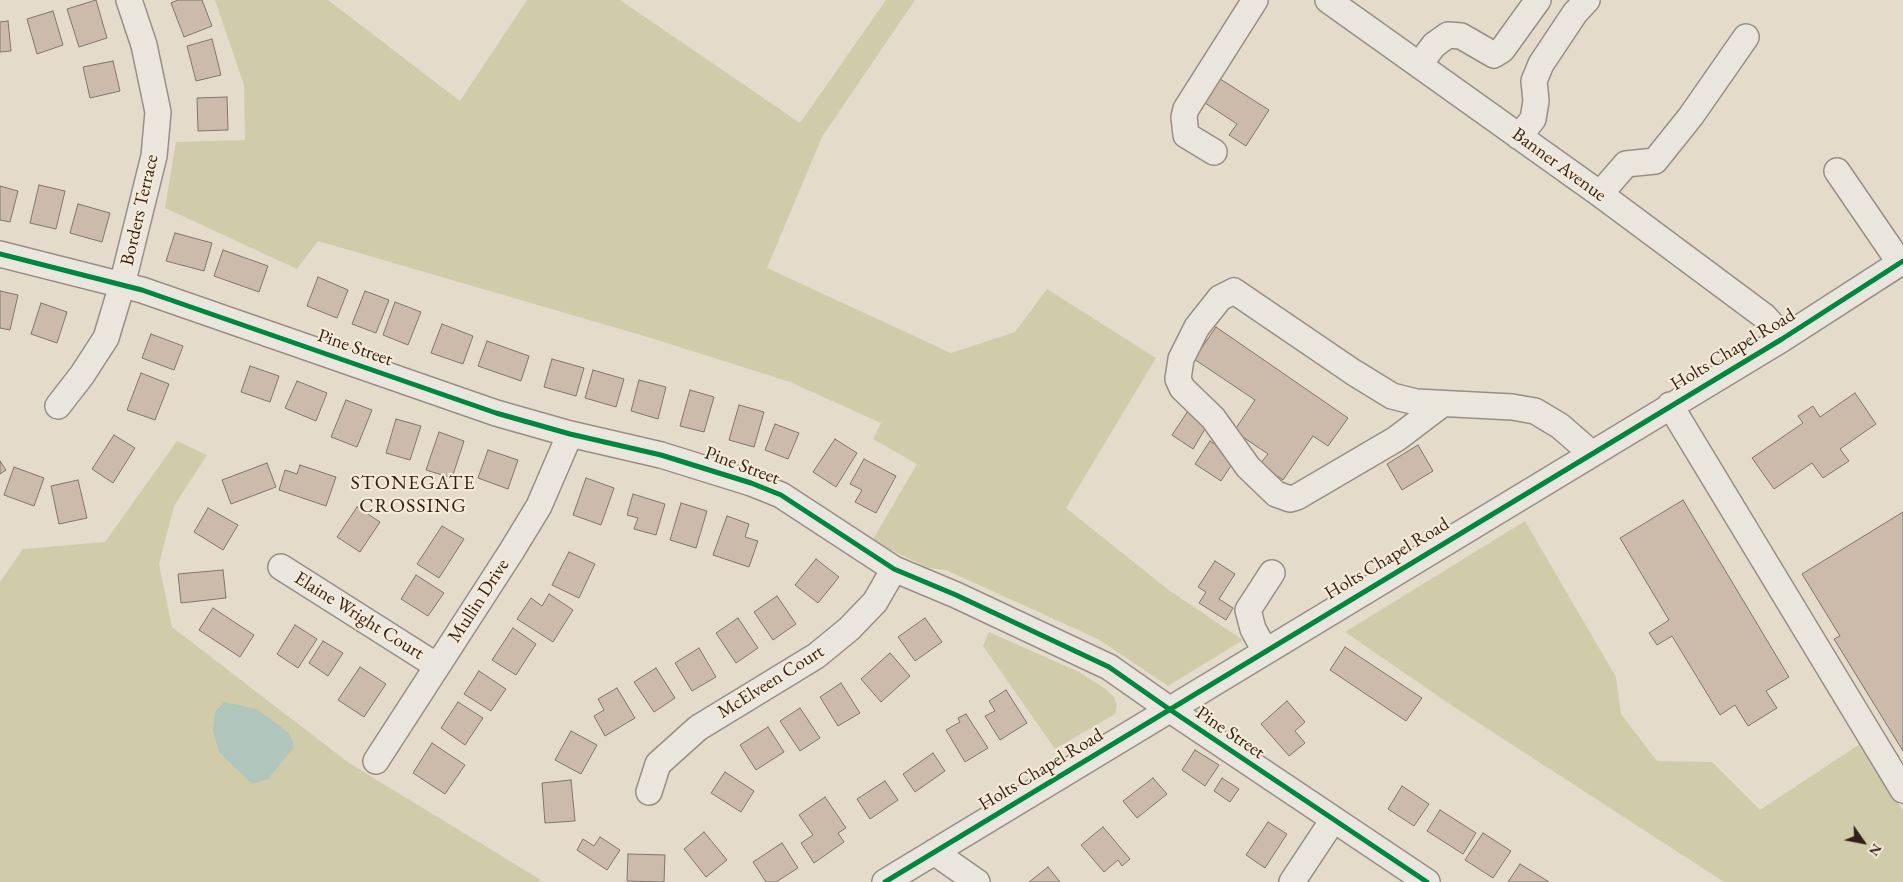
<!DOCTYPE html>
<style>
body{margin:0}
#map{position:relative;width:1903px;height:882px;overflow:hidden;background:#e5dbcb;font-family:"EB Garamond",serif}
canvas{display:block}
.north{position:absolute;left:1838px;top:817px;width:50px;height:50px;-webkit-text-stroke:4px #f5ead6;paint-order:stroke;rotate:123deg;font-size:14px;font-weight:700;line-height:20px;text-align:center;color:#321f19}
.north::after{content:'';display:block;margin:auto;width:18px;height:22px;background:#321f19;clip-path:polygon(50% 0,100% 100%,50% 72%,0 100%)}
</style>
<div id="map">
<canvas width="1903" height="882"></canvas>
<div class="north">N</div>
</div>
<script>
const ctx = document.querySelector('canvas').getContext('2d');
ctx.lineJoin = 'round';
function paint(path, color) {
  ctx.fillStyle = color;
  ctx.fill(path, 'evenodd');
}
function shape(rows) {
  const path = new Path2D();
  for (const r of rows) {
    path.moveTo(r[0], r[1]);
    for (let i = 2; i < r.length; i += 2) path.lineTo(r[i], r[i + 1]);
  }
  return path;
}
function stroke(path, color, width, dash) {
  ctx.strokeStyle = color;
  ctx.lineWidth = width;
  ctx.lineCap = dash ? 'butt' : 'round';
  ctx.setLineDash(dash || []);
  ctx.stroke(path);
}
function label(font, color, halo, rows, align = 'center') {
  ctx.font = font + ' "EB Garamond",serif';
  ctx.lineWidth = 4.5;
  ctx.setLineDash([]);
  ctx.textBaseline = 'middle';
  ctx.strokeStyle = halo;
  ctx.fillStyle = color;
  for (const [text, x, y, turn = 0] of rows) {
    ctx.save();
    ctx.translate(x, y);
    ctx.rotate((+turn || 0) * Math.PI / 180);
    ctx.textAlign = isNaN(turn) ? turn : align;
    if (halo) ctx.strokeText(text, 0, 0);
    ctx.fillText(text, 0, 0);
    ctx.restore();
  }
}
const green = shape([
 [215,0,328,0,460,101,527,0,620,0,800,123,886,0,915,0,822,137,767,268,951,353,1015,332,1047,289,1156,358,1066,508,1170,591,1243,640,1168,686,1098,639,946,570,929,568,872,541,917,464,873,439,881,423,790,382,651,338,318,241,297,269,165,208,176,142,245,140,244,85],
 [177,441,207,455,174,506,159,564,172,627,349,763,541,880,538,882,0,882,0,582,23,549,105,542],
 [1525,521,1616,677,1621,714,1657,761,1712,762,1760,810,1860,744,1903,811,1903,882,1724,882,1451,705,1345,632],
 [989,632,1079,672,1104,688,1114,697,1117,705,1115,714,1055,749,983,646]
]);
const water = shape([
 [224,702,257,709,290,734,294,747,268,779,252,784,219,752,213,731,215,712]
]);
const building = shape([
 [96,0,107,38,79,47,67,9,96,0],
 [178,0,202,0,212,26,184,37,171,3,178,0],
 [53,11,63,45,37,54,27,19,53,11],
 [8,21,11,51,0,52,0,22,8,21],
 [212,39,221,75,196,81,187,46,212,39],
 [113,61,120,91,90,98,83,67,113,61],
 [1217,77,1269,110,1246,146,1229,135,1237,124,1202,101,1217,77],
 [227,97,228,130,198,131,197,98,227,97],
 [39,185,65,191,56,229,30,223,39,185],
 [0,186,18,191,10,222,0,220,0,186],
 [78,204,110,213,102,242,70,233,78,204],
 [175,233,212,243,204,271,166,261,175,233],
 [223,250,268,266,259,292,214,276,223,250],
 [318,277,348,290,337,318,307,306,318,277],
 [0,291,18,295,10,330,0,328,0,291],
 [365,291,389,300,376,333,352,324,365,291],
 [395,302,421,312,408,345,383,335,395,302],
 [41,303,67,312,57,343,31,334,41,303],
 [442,324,473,336,463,364,431,353,442,324],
 [1216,327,1348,418,1328,446,1313,436,1283,480,1260,464,1268,454,1234,431,1255,400,1194,359,1216,327],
 [151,334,183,346,174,370,142,358,151,334],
 [487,341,529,356,521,381,478,366,487,341],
 [552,359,584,368,576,396,544,387,552,359],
 [250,366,279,376,270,402,241,392,250,366],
 [593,370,624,379,616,407,585,398,593,370],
 [141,373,169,384,155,420,127,410,141,373],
 [639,380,666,387,658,419,631,411,639,380],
 [297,381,327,393,316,421,285,408,297,381],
 [690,390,714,397,704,432,680,426,690,390],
 [1855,393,1876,424,1840,449,1849,461,1823,478,1812,463,1774,489,1752,458,1803,423,1798,416,1813,406,1820,417,1855,393],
 [346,400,372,410,357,447,331,437,346,400],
 [739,405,764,412,754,447,729,440,739,405],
 [1188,411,1208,424,1193,449,1172,435,1188,411],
 [396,419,421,426,410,460,386,453,396,419],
 [775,424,799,433,788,459,765,450,775,424],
 [439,432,464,441,452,478,426,470,439,432],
 [114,435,135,448,113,483,92,469,114,435],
 [835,439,857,453,836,487,813,472,835,439],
 [1210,441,1236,458,1221,481,1195,464,1210,441],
 [1418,445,1433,471,1402,490,1387,464,1418,445],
 [488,450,518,460,508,489,478,478,488,450],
 [864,459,896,476,876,513,855,502,862,490,850,484,864,459],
 [0,461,6,470,0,474,0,461],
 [267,463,276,487,231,504,222,480,267,463],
 [300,465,336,477,326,506,279,490,285,470,297,474,300,465],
 [14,467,44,478,34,506,4,495,14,467],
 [586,478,614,488,601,525,573,515,586,478],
 [78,480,87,518,59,524,51,486,78,480],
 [633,494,665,504,656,535,634,529,638,518,627,515,633,494],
 [1683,500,1789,677,1766,691,1777,708,1748,726,1735,705,1720,715,1672,636,1657,645,1649,633,1669,620,1620,538,1683,500],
 [681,503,707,511,696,548,670,540,681,503],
 [357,507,380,522,360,552,337,537,357,507],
 [208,508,238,525,223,550,194,532,208,508],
 [1903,512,1903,751,1834,639,1840,636,1802,574,1903,512],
 [727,516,749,524,745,537,758,541,749,567,713,555,727,516],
 [442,526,464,539,439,578,417,564,442,526],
 [569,552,595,564,579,598,552,585,569,552],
 [816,559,839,577,818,603,795,585,816,559],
 [1215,561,1235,574,1219,599,1233,608,1226,620,1199,603,1206,592,1198,587,1215,561],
 [223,570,226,598,181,603,178,574,223,570],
 [416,575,444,593,428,616,401,599,416,575],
 [549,594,573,610,553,642,517,619,531,598,542,606,549,594],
 [777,596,796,624,773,640,754,612,777,596],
 [213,608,254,635,240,657,199,630,213,608],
 [738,618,758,648,736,663,716,633,738,618],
 [925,618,942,642,915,661,898,637,925,618],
 [295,625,317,639,298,668,277,654,295,625],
 [513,628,536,644,516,675,492,660,513,628],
 [323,641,343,653,328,676,309,663,323,641],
 [1345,647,1422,698,1406,721,1330,670,1345,647],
 [699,648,716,677,692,691,675,663,699,648],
 [890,653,910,676,881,702,861,679,890,653],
 [360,667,386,684,364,717,338,700,360,667],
 [656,668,675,698,654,712,634,682,656,668],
 [479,671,506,689,491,711,464,694,479,671],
 [841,683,860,713,838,726,820,697,841,683],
 [617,688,635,718,605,736,594,716,604,710,598,699,617,688],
 [1006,690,1027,723,1000,740,985,716,995,711,989,701,1006,690],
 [1287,701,1305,722,1295,731,1305,743,1289,756,1261,724,1287,701],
 [458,702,483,718,465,745,441,728,458,702],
 [800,708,820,738,800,751,780,721,800,708],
 [966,714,988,748,965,762,946,730,960,722,958,718,966,714],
 [768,727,784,752,756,770,740,745,768,727],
 [571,731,597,745,581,774,555,760,571,731],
 [432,743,465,765,445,794,413,773,432,743],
 [1195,750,1219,765,1205,786,1182,770,1195,750],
 [933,753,945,771,915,792,903,774,933,753],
 [725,772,754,791,741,812,711,793,725,772],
 [1153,778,1167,794,1137,818,1123,801,1153,778],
 [1222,778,1239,789,1230,802,1214,791,1222,778],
 [571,780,575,821,545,823,542,783,571,780],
 [885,781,898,800,870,819,857,799,885,781],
 [1402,786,1429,804,1414,826,1388,809,1402,786],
 [825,797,846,828,838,833,844,842,814,863,801,843,813,835,799,815,825,797],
 [1440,810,1476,833,1463,854,1427,831,1440,810],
 [1268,822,1287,834,1265,868,1246,855,1268,822],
 [1103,827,1130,859,1122,866,1118,860,1104,872,1081,845,1103,827],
 [704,832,727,860,706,877,684,849,704,832],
 [1483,833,1511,851,1493,878,1465,860,1483,833],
 [600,837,620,850,607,870,577,850,583,839,594,846,600,837],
 [782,843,798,868,776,882,766,882,753,862,782,843],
 [628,854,665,855,664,882,627,881,628,854],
 [1520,864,1549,882,1508,882,1520,864],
 [1048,867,1060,882,1029,882,1048,867]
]);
const minor = shape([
 [1328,0,1600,194,1764,316,1774,327,1782,339],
 [1419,65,1434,45,1448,35,1461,36,1494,55,1502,50,1538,0],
 [1519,137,1533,119,1536,101,1534,81,1541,64,1575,13,1587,0],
 [1214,152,1186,135,1184,117,1186,109,1255,0],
 [1837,171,1900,263],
 [1600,194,1626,164,1655,161,1691,116,1746,37],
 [0,254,142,290,496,413,570,434,661,455,751,483,781,495,894,569,956,595,1109,667,1169,709,1427,882],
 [1441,405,1396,439,1297,497,1290,499,1276,494,1248,467,1213,418,1182,388,1178,379,1181,359,1197,327,1220,298,1234,291,1353,372,1392,396,1416,402,1512,407,1535,411,1560,426,1591,453],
 [1670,405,1903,790],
 [58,406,82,375,106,338,122,285,154,156,158,112,144,45,129,0],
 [281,567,437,666],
 [1265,651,1253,629,1248,610,1272,573],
 [376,761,511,552,539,506,570,434],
 [649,792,658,764,698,728,816,656,849,629,875,602,894,569],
 [934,852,977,882],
 [885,882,1782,339,1903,261],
 [1292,882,1333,820]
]);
const cycleway = shape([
 [0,254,142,290,496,413,570,434,661,455,751,483,781,495,894,569,956,595,1109,667,1169,709,1427,882],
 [885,882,1782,339,1903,261]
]);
const streetNames = [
 ["Banner Avenue",1559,165,36],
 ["Borders Terrace",140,210,-77],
 ["Pine Street",355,348,19],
 ["Holts Chapel Road",1733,350,-31],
 ["Pine Street",742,466,20],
 ["Holts Chapel Road",1387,559,-31],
 ["Mullin Drive",479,601,-57],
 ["Elaine Wright Court",359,616,32],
 ["McElveen Court",771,682,-32],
 ["Pine Street",1230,733,34],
 ["Holts Chapel Road",1041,770,-31]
];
const neighbourhoodNames = [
 ["STONEGATE",413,484],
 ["CROSSING",413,507]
];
paint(green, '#d0cca9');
paint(water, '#b0c5bc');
paint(building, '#ccbbab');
stroke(building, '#7e766e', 1);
stroke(minor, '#978f86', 28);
stroke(minor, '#eae5dd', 25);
stroke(cycleway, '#00873e', 5);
label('19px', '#321f19', '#f5ead6', streetNames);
ctx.letterSpacing = '1px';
label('20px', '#321f19', '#f5ead6', neighbourhoodNames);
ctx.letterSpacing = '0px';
</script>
